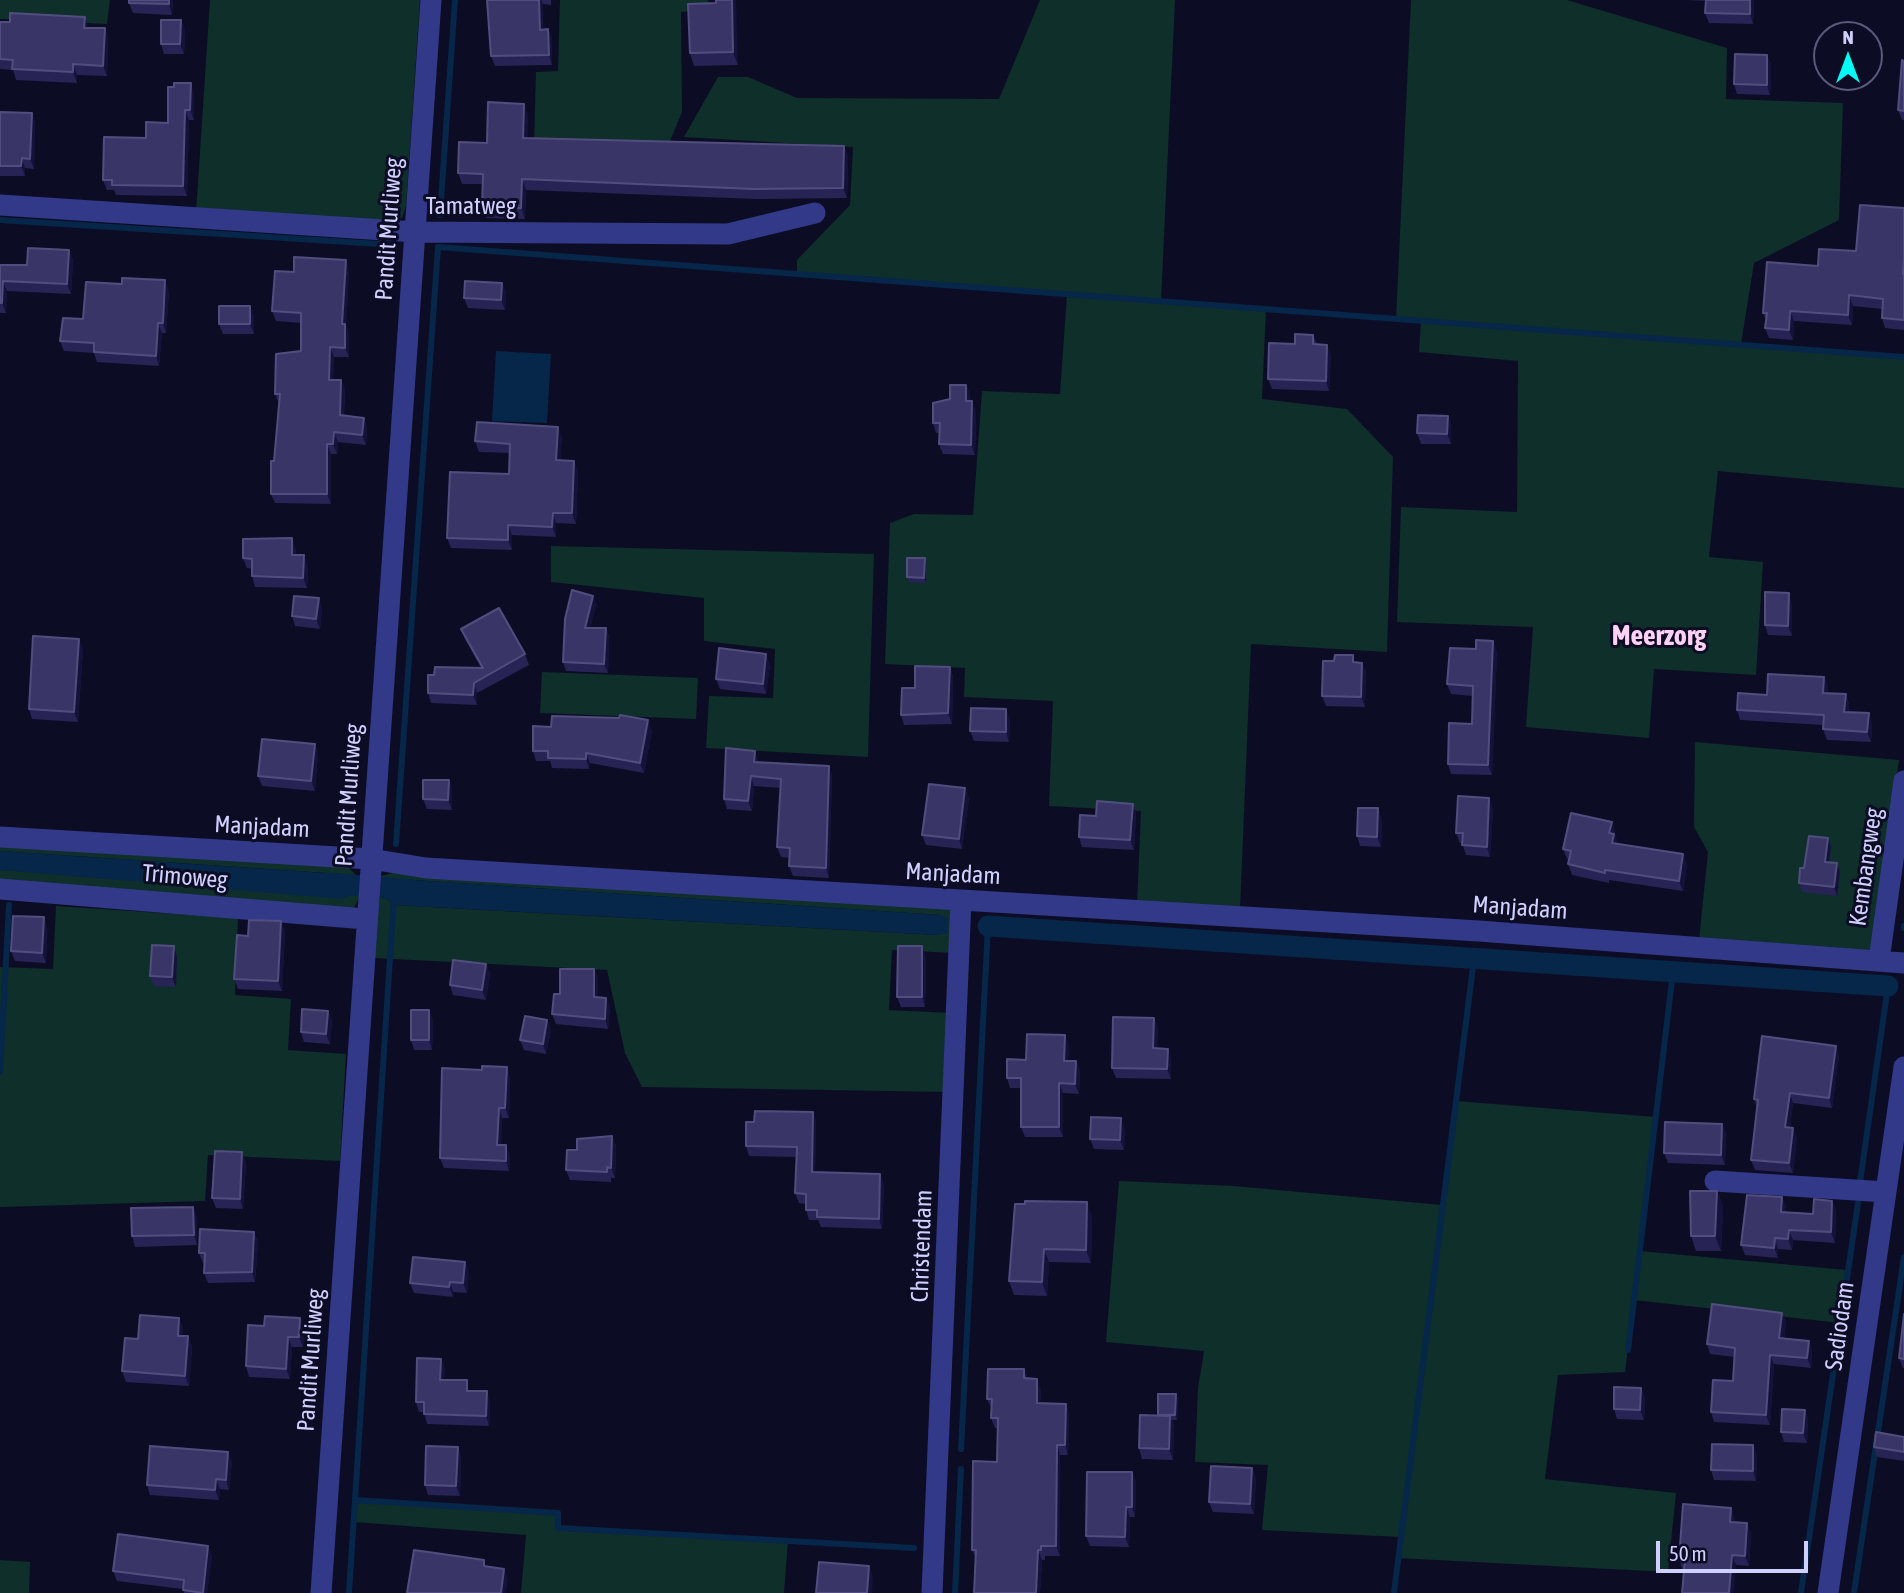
<!DOCTYPE html>
<style>
body{margin:0}
#map{position:relative;width:1904px;height:1593px;overflow:hidden;background:#0d0c25;font-family:"Asap Condensed",sans-serif}
canvas{display:block}
.north{position:absolute;left:1813px;top:21px;width:70px;height:70px;box-sizing:border-box;background:#0d0c25;border:2px solid #5b5a7c;border-radius:50%;rotate:0deg;font-size:19px;font-weight:700;line-height:28px;text-align:center;color:#d0d0ff}
.north::after{content:'';display:block;margin:auto;width:24px;height:32px;background:#00fbf4;clip-path:polygon(50% 0,100% 100%,50% 72%,0 100%)}
.scale{position:absolute;left:1656px;top:1541px;width:152px;height:32px;box-sizing:border-box;border:4px solid #d0d0ff;border-top:0;padding-left:9px;font-size:21px;line-height:24px;white-space:nowrap;color:#d0d0ff;-webkit-text-stroke:5px #0d0c25;paint-order:stroke}
</style>
<div id="map">
<canvas width="1904" height="1593"></canvas>
<div class="north">N</div>
<div class="scale">50 m</div>
</div>
<script>
const ctx = document.querySelector('canvas').getContext('2d');
ctx.lineJoin = 'round';
function paint(path, color) {
  ctx.fillStyle = color;
  ctx.fill(path, 'evenodd');
}
function shape(rows) {
  const path = new Path2D();
  for (const r of rows) {
    path.moveTo(r[0], r[1]);
    for (let i = 2; i < r.length; i += 2) path.lineTo(r[i], r[i + 1]);
  }
  return path;
}
function stroke(path, color, width, dash) {
  ctx.strokeStyle = color;
  ctx.lineWidth = width;
  ctx.lineCap = dash ? 'butt' : 'round';
  ctx.setLineDash(dash || []);
  ctx.stroke(path);
}
function label(font, color, halo, rows, align = 'center') {
  ctx.font = font + ' "Asap Condensed",sans-serif';
  ctx.lineWidth = 6;
  ctx.setLineDash([]);
  ctx.textBaseline = 'middle';
  ctx.strokeStyle = halo;
  ctx.fillStyle = color;
  for (const [text, x, y, turn = 0] of rows) {
    ctx.save();
    ctx.translate(x, y);
    ctx.rotate((+turn || 0) * Math.PI / 180);
    ctx.textAlign = isNaN(turn) ? turn : align;
    if (halo) ctx.strokeText(text, 0, 0);
    ctx.fillText(text, 0, 0);
    ctx.restore();
  }
}
const green = shape([
 [0,0,110,0,107,24,0,19],
 [210,0,420,0,406,206,402,218,394,222,196,213],
 [560,0,708,0,707,10,681,12,682,112,668,146,534,144,536,72,558,71],
 [1040,0,1175,0,1161,301,1266,309,1262,399,1347,409,1393,457,1387,652,1251,644,1240,910,1137,904,1141,811,1049,806,1053,701,964,697,965,668,885,664,890,523,914,514,973,515,982,391,1060,394,1067,294,797,274,797,260,850,205,853,147,684,137,718,77,748,77,797,98,999,99],
 [1411,0,1567,0,1727,48,1726,99,1843,103,1839,220,1754,263,1741,344,1904,357,1904,488,1718,471,1709,557,1763,562,1756,675,1654,669,1649,738,1526,727,1533,627,1397,622,1401,507,1517,512,1518,361,1419,352,1421,321,1396,319],
 [551,546,874,554,868,757,706,748,709,696,773,698,775,649,704,641,704,598,551,582],
 [542,672,698,678,696,719,540,713],
 [1695,742,1899,760,1875,940,1871,949,1861,953,1699,940,1708,852,1694,827],
 [0,844,347,866,360,879,360,896,354,908,0,880,0,870,63,874,353,880,341,874,0,851],
 [396,872,946,907,950,910,953,953,892,950,889,1010,950,1013,948,1092,642,1087,625,1053,607,970,374,958,378,883,381,876],
 [398,879,940,915,938,935,395,905,384,897,385,881],
 [56,906,238,918,235,995,291,999,288,1050,346,1054,340,1161,208,1155,205,1201,0,1207,0,967,53,969],
 [1456,1101,1656,1117,1640,1251,1847,1270,1840,1323,1634,1300,1625,1372,1558,1375,1545,1479,1676,1493,1668,1572,1397,1558,1399,1537,1262,1530,1268,1465,1195,1462,1198,1388,1204,1351,1106,1342,1119,1181,1234,1186,1442,1205],
 [355,1500,558,1513,559,1528,788,1541,784,1593,521,1593,526,1535,354,1522],
 [0,1560,30,1562,29,1593,0,1593]
]);
const water = shape([
 [496,351,551,354,547,423,492,421],
 [0,851,341,874,353,879,352,895,342,899,0,870],
 [398,879,940,915,948,918,947,933,938,935,395,905,384,897,385,880]
]);
const stream = shape([
 [440,215,455,0],
 [0,220,395,245],
 [396,844,438,247,1904,357],
 [1904,928,1904,926],
 [0,1072,9,905],
 [1860,1182,1888,986],
 [1628,1350,1673,972],
 [961,1449,988,926],
 [355,1500,558,1513,558,1528,914,1548],
 [349,1593,394,896],
 [955,1593,961,1469],
 [1394,1593,1474,959],
 [1801,1593,1858,1203],
 [1854,1593,1904,1257]
]);
const canal = shape([
 [326,883,413,890],
 [988,926,1888,986]
]);
const minor = shape([
 [0,205,415,232,728,234,815,213],
 [0,837,371,859,426,868,1479,931,1904,963],
 [0,889,366,919],
 [1879,960,1904,781],
 [1715,1181,1886,1192],
 [321,1593,431,0],
 [932,1593,961,900],
 [1828,1593,1904,1067]
]);
const wall = shape([
 [173,0,172,15,133,13,129,3],
 [487,0,551,0,551,5,543,4,543,29,548,29,552,39,552,65,495,66,491,56],
 [1688,0,1754,0,1753,24,1709,23,1705,13,1706,1],
 [716,3,738,65,694,66,690,53],
 [181,20,185,30,184,54,164,54,161,44],
 [0,22,105,28,108,38,107,76,77,75,77,83,16,80,13,70,0,69],
 [1767,55,1771,65,1770,95,1737,94,1734,84],
 [1904,61,1904,120,1902,120,1898,110],
 [194,93,194,120,189,120,187,196,116,195,114,190,107,190,103,180,146,138,168,123],
 [0,112,32,113,35,123,34,169,25,168,25,176,0,176],
 [528,114,527,138,844,146,848,157,847,198,757,199,526,190,525,219,486,218,482,207,483,184,462,184,458,173,487,143],
 [1904,208,1904,330,1885,328,1882,318,1882,309,1853,306,1852,325,1794,321,1793,340,1769,338,1765,328,1766,321,1763,313,1818,266,1856,251],
 [69,250,73,260,71,294,7,291,6,313,0,313,0,265,27,265],
 [349,270,346,325,349,334,349,357,334,357,333,380,341,380,345,390,344,415,367,427,366,445,338,442,337,454,331,454,331,504,275,503,271,494,279,404,275,394,301,351,301,323,276,321,272,311,294,272],
 [502,283,506,293,505,310,468,308,464,298],
 [169,291,166,333,162,333,159,366,97,362,94,353,64,351,60,341,83,319],
 [254,316,254,334,223,334,219,324],
 [1313,335,1317,344,1331,355,1329,391,1272,389,1268,379,1295,344],
 [966,385,970,395,970,401,976,411,975,455,943,454,939,444,939,433,936,433,933,423,950,399],
 [1448,416,1451,426,1451,444,1421,444,1417,433],
 [562,437,560,460,578,471,576,524,556,523,556,537,512,535,512,550,451,548,447,538,509,474,510,453,479,452,475,441],
 [296,548,296,555,308,565,307,588,255,587,252,576,252,569,247,568,243,558],
 [925,558,926,563,926,583,909,582,907,577],
 [593,596,596,605,590,628,606,628,609,637,608,673,566,671,563,662],
 [1792,603,1792,636,1768,635,1765,625],
 [322,608,320,629,295,626,292,616],
 [461,629,525,654,529,665,477,693,477,705,431,703,428,693,434,675,481,668,465,639],
 [1493,641,1497,652,1492,775,1451,774,1448,764,1472,724,1473,696,1451,694,1447,684,1476,649],
 [83,649,78,722,32,719,29,709],
 [1355,662,1362,663,1366,673,1365,707,1326,706,1322,696],
 [770,664,766,694,720,689,716,679],
 [950,667,953,677,952,724,904,725,901,715],
 [1824,677,1828,687,1827,693,1846,694,1849,704,1849,712,1872,724,1871,742,1827,740,1823,729,1823,725,1740,720,1737,710,1767,695],
 [1010,719,1009,742,974,741,970,731],
 [652,730,644,773,590,763,589,769,552,768,550,761,536,761,533,751],
 [315,744,318,754,315,791,262,786,258,776],
 [758,760,758,762,829,766,832,776,829,878,793,876,789,866,790,858,781,857,777,847,781,788,754,786,752,811,727,809,724,799],
 [449,780,452,790,452,810,427,809,423,799],
 [969,798,962,849,926,845,922,835],
 [1133,804,1136,814,1134,850,1082,847,1079,837,1096,816],
 [1493,808,1490,857,1466,855,1462,843,1460,843,1456,833],
 [1382,818,1381,847,1360,846,1357,836],
 [1612,822,1615,832,1615,835,1617,844,1687,864,1683,891,1609,880,1609,883,1572,875,1568,864,1569,860,1567,859,1563,849],
 [1831,847,1829,862,1840,872,1837,896,1802,892,1799,883,1804,868],
 [281,921,285,931,282,991,238,989,234,979,248,936],
 [47,927,46,963,15,961,11,951],
 [174,946,177,957,176,987,154,986,150,976],
 [926,957,925,1007,901,1007,897,997],
 [486,964,490,974,486,1000,453,995,450,985],
 [594,969,598,979,598,998,606,998,610,1008,608,1029,556,1024,552,1014,560,994],
 [429,1010,433,1021,432,1050,414,1050,411,1040],
 [328,1011,332,1021,330,1044,304,1042,301,1032],
 [547,1020,551,1030,546,1054,524,1050,520,1040],
 [1158,1028,1157,1048,1171,1059,1171,1079,1116,1078,1112,1068],
 [1069,1045,1068,1061,1076,1061,1080,1071,1079,1094,1063,1093,1063,1137,1025,1137,1021,1127,1021,1088,1010,1088,1007,1078,1026,1060],
 [1836,1046,1839,1056,1832,1108,1793,1103,1790,1127,1797,1138,1793,1173,1755,1170,1751,1160,1757,1108,1754,1099],
 [510,1077,509,1118,502,1118,501,1145,510,1155,509,1171,444,1168,440,1158],
 [813,1112,816,1122,815,1172,884,1184,882,1229,821,1227,818,1220,809,1220,806,1210,806,1204,799,1203,795,1193,796,1157,749,1156,746,1146,754,1122],
 [1722,1124,1726,1134,1725,1165,1668,1163,1664,1153],
 [1125,1129,1124,1150,1094,1149,1090,1139],
 [612,1136,616,1146,615,1178,611,1178,611,1182,570,1180,566,1170,577,1150],
 [242,1152,246,1163,243,1209,216,1208,212,1198],
 [1717,1191,1723,1206,1721,1251,1696,1251,1691,1236],
 [1782,1197,1786,1207,1785,1212,1813,1214,1832,1201,1836,1211,1835,1243,1793,1240,1792,1250,1778,1249,1778,1258,1745,1255,1741,1245],
 [1015,1204,1092,1216,1091,1263,1049,1262,1047,1296,1014,1295,1009,1281],
 [197,1217,197,1245,135,1247,132,1236],
 [254,1232,258,1243,255,1282,208,1283,204,1273,205,1263,203,1263,199,1253],
 [469,1272,467,1293,453,1292,453,1297,414,1293,410,1283],
 [1782,1313,1786,1322,1784,1339,1809,1341,1812,1351,1811,1368,1774,1364,1770,1425,1714,1422,1711,1412,1733,1381,1735,1357,1710,1354,1707,1344],
 [1904,1314,1904,1368,1903,1368,1899,1358],
 [179,1318,183,1328,182,1336,192,1346,189,1386,126,1382,122,1371,138,1339],
 [248,1325,304,1328,303,1347,292,1347,290,1379,249,1377,246,1366],
 [441,1359,445,1369,444,1380,470,1391,490,1401,489,1426,427,1424,424,1412,419,1412,416,1402],
 [1024,1369,1027,1379,1041,1389,1040,1403,1066,1404,1069,1414,1068,1455,1060,1455,1060,1556,1045,1556,1045,1560,1042,1560,1040,1593,974,1593,976,1559,972,1550,997,1462,998,1428,995,1428,991,1418,992,1409,987,1399],
 [1641,1388,1645,1398,1644,1420,1617,1419,1614,1409],
 [1176,1394,1178,1399,1177,1420,1172,1420,1174,1426,1173,1460,1142,1459,1139,1448,1158,1415],
 [1805,1410,1808,1420,1807,1443,1784,1442,1781,1432],
 [1904,1437,1904,1461,1877,1457,1874,1447],
 [458,1447,461,1457,460,1496,428,1495,425,1485],
 [1757,1455,1756,1481,1714,1480,1711,1470],
 [232,1462,229,1490,220,1489,219,1500,150,1495,147,1485],
 [1252,1468,1256,1478,1254,1514,1213,1512,1209,1502],
 [1132,1472,1136,1482,1135,1517,1130,1517,1129,1547,1090,1546,1086,1536],
 [1735,1518,1734,1522,1747,1523,1751,1534,1749,1566,1736,1565,1683,1571,1679,1560],
 [212,1556,207,1593,184,1593,183,1589,117,1581,113,1571]
]);
const shadedWall = shape([
 [169,0,173,0,172,15,169,4],
 [539,0,541,0,543,4,544,40,540,30],
 [732,0,736,0,738,65,733,52],
 [1750,0,1754,0,1753,24,1750,14],
 [85,17,88,27,88,38,84,28],
 [181,20,185,30,184,54,180,44],
 [105,28,108,38,107,76,103,66],
 [548,29,552,39,552,65,549,55],
 [1767,55,1771,65,1770,95,1767,85],
 [73,64,77,75,77,83,73,72],
 [191,83,194,93,194,120,190,110],
 [524,104,528,114,527,149,523,138],
 [185,110,189,120,187,196,183,186],
 [32,113,35,123,34,169,30,159],
 [844,146,848,157,847,198,843,188],
 [22,158,25,168,25,176,21,166],
 [522,179,526,190,525,219,521,208],
 [69,250,73,260,71,294,67,284],
 [346,260,349,270,346,325,349,334,349,357,345,348,342,324],
 [165,280,169,291,166,333,163,323],
 [3,281,7,291,6,313,2,303],
 [502,283,506,293,505,310,501,300],
 [1849,295,1853,306,1852,325,1848,315],
 [250,306,254,316,254,334,250,324],
 [1790,311,1794,321,1793,340,1789,330],
 [158,323,162,333,159,366,156,356],
 [1327,345,1331,355,1329,391,1326,381],
 [330,347,334,357,333,390,329,380],
 [341,380,345,390,343,425,340,415],
 [966,385,970,395,969,411,966,401],
 [972,401,976,411,975,455,971,445],
 [1448,416,1451,426,1451,444,1447,434],
 [364,418,367,427,366,445,362,435],
 [558,427,562,437,560,470,556,460],
 [334,432,338,442,337,454,333,444],
 [327,444,331,454,331,504,327,494],
 [574,461,578,471,576,524,572,513],
 [553,513,556,523,556,537,552,527],
 [508,525,512,535,512,550,508,540],
 [292,538,296,548,295,565,292,555],
 [304,555,308,565,307,588,303,578],
 [925,558,926,563,926,583,924,578],
 [1789,593,1792,603,1792,636,1788,626],
 [593,596,596,605,588,637,585,628],
 [319,598,322,608,320,629,316,619],
 [606,628,609,637,608,673,604,664],
 [79,639,83,649,78,722,74,712],
 [1493,641,1497,652,1492,775,1488,765],
 [766,654,770,664,766,694,763,684],
 [1362,663,1366,673,1365,707,1361,697],
 [950,667,953,677,952,724,948,713],
 [1824,677,1828,687,1827,703,1823,693],
 [474,683,477,693,477,705,473,695],
 [1846,694,1849,704,1848,722,1844,712],
 [1006,709,1010,719,1009,742,1006,732],
 [1869,713,1872,724,1871,742,1867,732],
 [648,720,652,730,644,773,640,763],
 [315,744,318,754,315,791,311,781],
 [755,751,758,760,757,772,754,762],
 [586,753,590,763,589,769,586,759],
 [829,766,832,776,829,878,826,868],
 [751,776,754,786,752,811,748,801],
 [449,780,452,790,452,810,448,800],
 [965,788,969,798,962,849,959,839],
 [1489,798,1493,808,1490,857,1487,847],
 [1133,804,1136,814,1134,850,1130,840],
 [1378,808,1382,818,1381,847,1377,837],
 [1612,822,1618,844,1615,853,1609,833],
 [1828,838,1831,847,1828,870,1825,862],
 [1683,854,1687,864,1683,891,1679,881],
 [1837,863,1840,872,1837,896,1834,887],
 [44,917,47,927,46,963,42,953],
 [281,921,285,931,282,991,278,981],
 [174,946,177,957,176,987,172,977],
 [922,946,926,957,925,1007,922,997],
 [486,964,490,974,486,1000,482,990],
 [594,969,598,979,598,1007,594,997],
 [606,998,610,1008,608,1029,605,1019],
 [429,1010,433,1021,432,1050,429,1040],
 [328,1011,332,1021,330,1044,326,1034],
 [1154,1018,1158,1028,1157,1058,1153,1048],
 [547,1020,551,1030,546,1054,543,1044],
 [1065,1035,1069,1045,1068,1071,1064,1061],
 [1836,1046,1839,1056,1832,1108,1829,1098],
 [1168,1049,1171,1059,1171,1079,1167,1069],
 [1076,1061,1080,1071,1079,1094,1075,1084],
 [507,1067,510,1077,509,1118,505,1108],
 [1059,1083,1063,1093,1063,1137,1059,1127],
 [1790,1093,1793,1103,1789,1137,1785,1127],
 [499,1108,502,1118,501,1155,497,1145],
 [813,1112,816,1122,815,1182,812,1172],
 [1121,1118,1125,1129,1124,1150,1120,1140],
 [1722,1124,1726,1134,1725,1165,1721,1155],
 [1793,1128,1797,1138,1793,1173,1789,1163],
 [612,1136,616,1146,615,1178,611,1168],
 [506,1145,510,1155,509,1171,506,1161],
 [242,1152,246,1163,243,1209,240,1199],
 [880,1174,884,1184,882,1229,879,1219],
 [1717,1191,1723,1206,1721,1251,1715,1236],
 [1782,1197,1786,1207,1785,1222,1781,1212],
 [1832,1201,1836,1211,1835,1243,1831,1232],
 [1087,1202,1092,1216,1091,1263,1086,1250],
 [193,1207,197,1217,197,1245,194,1235],
 [1789,1230,1793,1240,1792,1250,1788,1239],
 [254,1232,258,1243,255,1282,252,1272],
 [1775,1238,1778,1249,1778,1258,1774,1248],
 [1044,1249,1049,1262,1047,1296,1042,1282],
 [465,1262,469,1272,467,1293,463,1283],
 [450,1282,453,1292,453,1297,449,1287],
 [1782,1313,1786,1322,1783,1348,1779,1338],
 [179,1318,183,1328,181,1346,178,1336],
 [300,1318,304,1328,303,1347,299,1337],
 [188,1336,192,1346,189,1386,185,1376],
 [288,1337,292,1347,290,1379,286,1369],
 [1809,1341,1812,1351,1811,1368,1807,1358],
 [1770,1355,1774,1364,1770,1425,1766,1415],
 [441,1359,445,1369,444,1390,440,1380],
 [1037,1379,1041,1389,1040,1413,1037,1403],
 [1641,1388,1645,1398,1644,1420,1640,1410],
 [487,1391,490,1401,489,1426,486,1416],
 [1176,1394,1178,1399,1177,1420,1175,1415],
 [1066,1404,1069,1414,1068,1455,1065,1445],
 [1805,1410,1808,1420,1807,1443,1803,1433],
 [1170,1416,1174,1426,1173,1460,1169,1449],
 [1057,1445,1060,1455,1060,1556,1056,1546],
 [1753,1445,1757,1455,1756,1481,1753,1471],
 [458,1447,461,1457,460,1496,456,1486],
 [228,1452,232,1462,229,1490,226,1480],
 [1252,1468,1256,1478,1254,1514,1250,1504],
 [1132,1472,1136,1482,1135,1517,1132,1507],
 [216,1479,220,1489,219,1500,215,1490],
 [1126,1507,1130,1517,1129,1547,1125,1537],
 [1731,1508,1735,1518,1734,1533,1730,1522],
 [1747,1523,1751,1534,1749,1566,1745,1556],
 [208,1546,212,1556,207,1593,203,1593],
 [1038,1550,1042,1560,1040,1593,1036,1593],
 [1732,1555,1736,1565,1734,1593,1729,1593],
 [869,1566,873,1576,872,1593,867,1593],
 [504,1569,508,1579,506,1593,501,1593]
]);
const building = shape([
 [129,0,169,0,169,4,129,3,129,0],
 [487,0,539,0,540,30,548,29,549,55,491,56,487,0],
 [716,0,732,0,733,52,690,53,688,4,716,3,716,0],
 [1706,0,1750,0,1750,14,1705,13,1706,0],
 [10,13,85,17,84,28,105,28,103,66,73,64,73,72,12,69,13,60,0,59,0,22,10,22,10,13],
 [161,20,181,20,180,44,161,44,161,20],
 [1735,54,1767,55,1767,85,1734,84,1735,54],
 [1902,60,1904,61,1904,111,1898,110,1902,60],
 [174,83,191,83,190,110,185,110,183,186,112,185,112,180,103,180,104,137,146,138,146,122,168,123,168,87,174,87,174,83],
 [488,102,524,104,523,138,844,146,843,188,753,189,522,179,521,208,482,207,483,174,458,173,459,142,487,143,488,102],
 [0,112,32,113,30,159,22,158,21,166,0,166,0,112],
 [1860,205,1904,208,1904,259,1903,274,1904,274,1904,320,1882,318,1883,299,1849,295,1848,315,1790,311,1789,330,1765,328,1767,313,1763,313,1767,262,1818,266,1819,249,1856,251,1860,205],
 [28,248,69,250,67,284,3,281,2,303,0,303,0,265,27,265,28,248],
 [294,257,346,260,342,324,345,324,345,348,330,347,329,380,341,380,340,415,364,418,362,435,334,432,333,444,327,444,327,494,271,494,271,461,274,461,280,394,275,394,276,354,301,351,301,313,272,311,275,271,294,272,294,257],
 [122,278,165,280,163,323,158,323,156,356,94,352,94,343,60,341,63,318,83,319,86,282,122,284,122,278],
 [465,281,502,283,501,300,464,298,465,281],
 [219,306,250,306,250,324,219,324,219,306],
 [1295,334,1313,335,1313,344,1327,345,1326,381,1268,379,1269,343,1295,344,1295,334],
 [950,385,966,385,966,401,972,401,971,445,939,444,940,423,933,423,933,403,950,399,950,385],
 [1418,415,1448,416,1447,434,1417,433,1418,415],
 [477,422,558,427,556,460,574,461,572,513,553,513,552,527,508,525,508,540,447,538,450,472,509,474,510,444,475,441,477,422],
 [292,538,292,555,304,555,303,578,252,576,252,559,243,558,243,539,292,538],
 [907,558,925,558,924,578,907,577,907,558],
 [572,590,593,596,585,628,606,628,604,664,563,662,565,619,572,590],
 [1765,592,1789,593,1788,626,1765,625,1765,592],
 [294,596,319,598,316,619,292,616,294,596],
 [499,608,525,654,474,683,473,695,428,693,428,675,434,675,435,667,483,668,461,629,499,608],
 [33,636,79,639,74,712,29,709,33,636],
 [1476,640,1493,641,1488,765,1448,764,1449,723,1472,724,1473,686,1447,684,1450,648,1476,649,1476,640],
 [719,648,766,654,763,684,716,679,719,648],
 [1335,655,1353,655,1353,662,1362,663,1361,697,1322,696,1323,661,1334,661,1335,655],
 [915,666,950,667,948,713,901,715,902,688,915,688,915,666],
 [1768,674,1824,677,1823,693,1846,694,1844,712,1869,713,1867,732,1823,729,1824,715,1737,710,1738,693,1767,695,1768,674],
 [971,708,1006,709,1006,732,970,731,971,708],
 [620,715,648,720,640,763,586,753,586,759,548,758,548,751,533,751,533,726,551,727,552,716,619,718,620,715],
 [262,739,315,744,311,781,258,776,262,739],
 [726,748,755,751,754,762,829,766,826,868,789,866,790,848,777,847,781,779,751,776,748,801,724,799,726,748],
 [423,780,449,780,448,800,423,799,423,780],
 [929,784,965,788,959,839,922,835,929,784],
 [1458,796,1489,798,1487,847,1462,845,1463,833,1456,833,1458,796],
 [1097,801,1133,804,1130,840,1079,837,1080,815,1096,816,1097,801],
 [1358,808,1378,808,1377,837,1357,836,1358,808],
 [1571,813,1612,822,1609,833,1614,834,1612,843,1683,854,1679,881,1605,870,1605,873,1568,864,1571,851,1563,849,1571,813],
 [1809,836,1828,838,1825,862,1837,863,1834,887,1799,883,1800,868,1804,868,1809,836],
 [13,916,44,917,42,953,11,951,13,916],
 [249,920,281,921,278,981,234,979,237,935,248,936,249,920],
 [152,945,174,946,172,977,150,976,152,945],
 [898,946,922,946,922,997,897,997,898,946],
 [453,960,486,964,482,990,450,985,453,960],
 [560,969,594,969,594,997,606,998,605,1019,552,1014,554,994,560,994,560,969],
 [302,1009,328,1011,326,1034,301,1032,302,1009],
 [411,1010,429,1010,429,1040,411,1040,411,1010],
 [525,1016,547,1020,543,1044,520,1040,525,1016],
 [1113,1017,1154,1018,1153,1048,1168,1049,1167,1069,1112,1068,1113,1017],
 [1027,1034,1065,1035,1064,1061,1076,1061,1075,1084,1059,1083,1059,1127,1021,1127,1021,1078,1007,1078,1007,1059,1026,1060,1027,1034],
 [1762,1036,1836,1046,1829,1098,1790,1093,1785,1127,1793,1128,1789,1163,1751,1160,1758,1100,1754,1099,1762,1036],
 [482,1066,507,1067,505,1108,499,1108,497,1145,506,1145,506,1161,440,1158,442,1068,482,1070,482,1066],
 [755,1111,813,1112,812,1172,880,1174,879,1219,817,1217,817,1210,806,1210,806,1194,795,1193,797,1147,746,1146,746,1122,754,1122,755,1111],
 [1091,1117,1121,1118,1120,1140,1090,1139,1091,1117],
 [1665,1122,1722,1124,1721,1155,1664,1153,1665,1122],
 [612,1136,611,1168,607,1167,607,1172,566,1170,567,1150,577,1150,577,1139,612,1136],
 [215,1151,242,1152,240,1199,212,1198,215,1151],
 [1690,1191,1717,1191,1715,1236,1691,1236,1690,1191],
 [1747,1195,1782,1197,1781,1212,1813,1214,1814,1199,1832,1201,1831,1232,1789,1230,1788,1239,1775,1238,1774,1248,1741,1245,1747,1195],
 [1025,1201,1087,1202,1086,1250,1044,1249,1042,1282,1009,1281,1015,1204,1025,1204,1025,1201],
 [193,1207,194,1235,132,1236,131,1208,193,1207],
 [200,1229,254,1232,252,1272,204,1273,205,1253,199,1253,200,1229],
 [413,1257,465,1262,463,1283,450,1282,449,1287,410,1283,413,1257],
 [1712,1304,1782,1313,1779,1338,1809,1341,1807,1358,1770,1355,1766,1415,1711,1412,1713,1380,1733,1381,1735,1348,1707,1344,1712,1304],
 [1904,1314,1904,1359,1899,1358,1904,1314],
 [140,1315,179,1318,178,1336,188,1336,185,1376,122,1371,125,1338,138,1339,140,1315],
 [265,1316,300,1318,299,1337,288,1337,286,1369,246,1366,248,1325,264,1326,265,1316],
 [417,1358,441,1359,440,1380,467,1380,467,1391,487,1391,486,1416,424,1414,424,1402,416,1402,417,1358],
 [988,1369,1024,1369,1024,1378,1037,1379,1037,1403,1066,1404,1065,1445,1057,1445,1056,1546,1041,1546,1041,1550,1038,1550,1036,1593,974,1593,976,1550,972,1550,973,1461,997,1462,998,1418,991,1418,992,1399,987,1399,988,1369],
 [1614,1387,1641,1388,1640,1410,1614,1409,1614,1387],
 [1158,1394,1176,1394,1175,1415,1158,1415,1158,1394],
 [1782,1409,1805,1410,1803,1433,1781,1432,1782,1409],
 [1140,1415,1170,1416,1169,1449,1139,1448,1140,1415],
 [1876,1432,1904,1437,1904,1452,1874,1447,1876,1432],
 [1712,1444,1753,1445,1753,1471,1711,1470,1712,1444],
 [150,1446,228,1452,226,1480,216,1479,215,1490,147,1485,150,1446],
 [426,1446,458,1447,456,1486,425,1485,426,1446],
 [1211,1466,1252,1468,1250,1504,1209,1502,1211,1466],
 [1087,1472,1132,1472,1132,1507,1126,1507,1125,1537,1086,1536,1087,1472],
 [1683,1504,1731,1508,1730,1522,1747,1523,1745,1556,1732,1555,1729,1593,1682,1593,1685,1560,1679,1560,1683,1504],
 [118,1534,208,1546,203,1593,183,1590,184,1580,113,1571,118,1534],
 [414,1550,484,1560,484,1566,504,1569,501,1593,407,1593,414,1550],
 [819,1562,869,1566,867,1593,816,1593,819,1562]
]);
const streetNames = [
 ["Tamatweg",471,206],
 ["Pandit Murliweg",389,229,-86],
 ["Pandit Murliweg",349,795,-86],
 ["Manjadam",262,827,3],
 ["Kembangweg",1866,867,-82],
 ["Manjadam",953,874,3],
 ["Trimoweg",185,877,5],
 ["Manjadam",1520,908,4],
 ["Christendam",922,1246,-88],
 ["Sadiodam",1840,1326,-82],
 ["Pandit Murliweg",311,1360,-86]
];
const quarterNames = [
 ["Meerzorg",1659,636]
];
paint(green, '#0e2f2a');
paint(water, '#062749');
stroke(stream, '#062749', 6);
stroke(canal, '#062749', 21);
stroke(minor, '#323989', 21);
paint(wall, '#272355');
paint(shadedWall, '#15123a');
paint(building, '#393667');
stroke(building, '#514e7f', 2);
label('24px', '#d0d0ff', '#0d0c25', streetNames);
label('bold 28px', '#ffd2f4', '#0d0c25', quarterNames);
</script>
